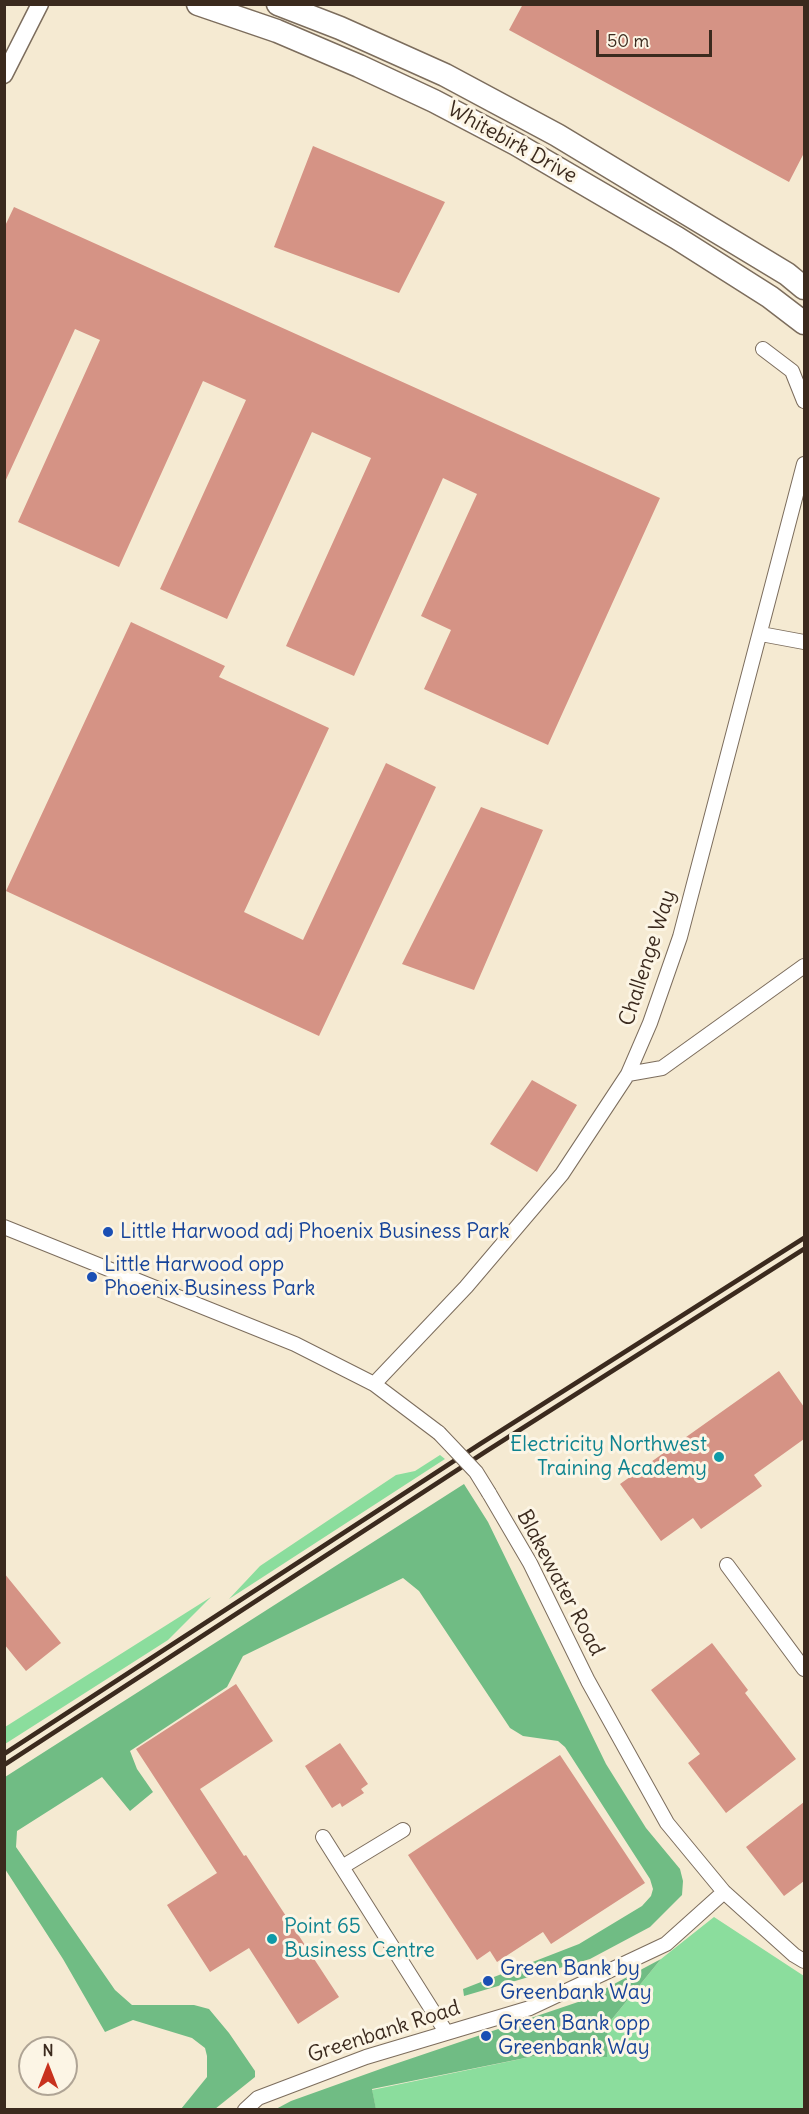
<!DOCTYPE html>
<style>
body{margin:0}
#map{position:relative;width:809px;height:2114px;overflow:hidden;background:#f5ead2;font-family:Delius,sans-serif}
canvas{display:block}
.frame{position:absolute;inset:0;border:6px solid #3b2a1e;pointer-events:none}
.north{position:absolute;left:18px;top:2036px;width:60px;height:60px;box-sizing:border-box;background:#fcf5e5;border:2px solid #afa495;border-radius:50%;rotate:0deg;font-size:16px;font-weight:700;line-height:24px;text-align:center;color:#3b2a1e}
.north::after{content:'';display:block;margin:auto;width:21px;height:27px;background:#c8321e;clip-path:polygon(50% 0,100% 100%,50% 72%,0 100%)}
.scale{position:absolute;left:596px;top:30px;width:116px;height:27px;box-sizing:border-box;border:3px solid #3b2a1e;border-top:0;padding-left:8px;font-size:18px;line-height:21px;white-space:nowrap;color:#3b2a1e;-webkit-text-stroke:4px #fcf5e5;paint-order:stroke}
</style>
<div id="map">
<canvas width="809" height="2114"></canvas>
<div class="frame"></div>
<div class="north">N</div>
<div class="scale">50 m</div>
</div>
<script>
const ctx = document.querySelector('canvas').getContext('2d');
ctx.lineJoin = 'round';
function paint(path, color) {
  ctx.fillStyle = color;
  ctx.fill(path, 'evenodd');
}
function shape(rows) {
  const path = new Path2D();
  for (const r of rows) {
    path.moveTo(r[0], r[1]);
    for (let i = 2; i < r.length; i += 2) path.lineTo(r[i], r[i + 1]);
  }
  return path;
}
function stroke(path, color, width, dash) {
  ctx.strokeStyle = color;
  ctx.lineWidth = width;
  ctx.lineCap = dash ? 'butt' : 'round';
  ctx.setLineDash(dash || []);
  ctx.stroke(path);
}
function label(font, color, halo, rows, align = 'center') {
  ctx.font = font + ' Delius,sans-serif';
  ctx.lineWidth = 6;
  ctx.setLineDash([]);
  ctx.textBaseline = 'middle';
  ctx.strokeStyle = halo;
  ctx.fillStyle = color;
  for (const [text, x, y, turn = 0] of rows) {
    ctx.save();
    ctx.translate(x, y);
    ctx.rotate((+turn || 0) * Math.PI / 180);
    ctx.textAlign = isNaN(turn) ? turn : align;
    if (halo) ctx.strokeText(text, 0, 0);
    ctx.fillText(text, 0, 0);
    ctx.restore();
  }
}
const green = shape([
 [440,1455,445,1459,229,1599,260,1566,396,1475,415,1471],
 [211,1597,168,1640,5,1744,5,1727],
 [714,1917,804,1976,804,2109,376,2110,372,2090,535,2056,607,2057,608,2024,661,1959]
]);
const forest = shape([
 [464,1484,488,1522,606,1764,646,1828,680,1869,683,1881,682,1895,650,1927,590,1959,464,1996,463,1989,579,1944,642,1906,651,1896,653,1889,650,1879,565,1747,558,1741,523,1736,510,1728,419,1591,403,1578,243,1656,227,1687,130,1751,137,1769,153,1792,130,1811,102,1777,17,1831,16,1847,115,1990,132,2005,194,2005,209,2009,229,2033,255,2071,255,2077,215,2109,181,2109,207,2077,207,2056,205,2048,192,2038,133,2020,105,2032,63,1959,5,1869,5,1777],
 [661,1959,608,2024,607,2057,535,2056,372,2089,376,2109,276,2109,291,2101,386,2067,584,2000]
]);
const building = shape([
 [523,4,804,4,804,153,789,182,509,30],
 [313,146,445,202,399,293,274,247],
 [14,207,660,498,548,745,424,689,451,630,421,616,477,494,443,478,354,676,286,646,371,458,312,432,227,619,160,589,246,400,203,381,119,567,18,522,100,340,75,329,4,484,4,228],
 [131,622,225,666,219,677,329,728,244,912,303,940,386,763,436,787,319,1036,6,891],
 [481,807,543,830,474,990,402,964],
 [532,1080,577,1105,537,1172,490,1144],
 [779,1371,804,1407,804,1439,754,1475,762,1486,701,1529,693,1518,661,1541,620,1484],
 [4,1573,61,1643,26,1671,4,1644],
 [712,1643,748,1690,745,1693,796,1759,726,1813,688,1763,700,1754,651,1690],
 [236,1684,273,1741,200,1789,244,1856,246,1855,339,1997,298,2024,249,1948,210,1972,167,1905,217,1873,136,1749],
 [340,1743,368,1784,361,1789,364,1793,342,1807,340,1803,332,1808,305,1766],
 [560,1755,645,1883,551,1944,543,1932,497,1962,490,1951,477,1960,408,1855],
 [804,1802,804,1881,784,1896,746,1847]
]);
const minor = shape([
 [763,349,792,371,804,401],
 [761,634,804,642],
 [628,1074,662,1068,804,966],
 [4,1227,295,1344,374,1384,439,1433],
 [374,1384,466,1287,562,1174,628,1074,650,1023,680,937,804,464],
 [489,1493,530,1563,588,1681,667,1823,724,1892,794,1955,804,1961],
 [727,1565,804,1669],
 [323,1837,446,2032],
 [342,1867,403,1830],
 [245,2110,258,2098,366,2057,530,2008,666,1944,724,1892]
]);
const tertiary = shape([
 [4,75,40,4]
]);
const trunk = shape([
 [198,4,277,31,359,66,434,101,516,144,677,238,770,297,804,323],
 [278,4,340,28,445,75,557,135,787,274,804,288]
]);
const rail = shape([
 [4,1754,480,1444,804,1238],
 [4,1765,485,1452,804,1249]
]);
const minorBridge = shape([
 [439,1433,476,1472,489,1493]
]);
const markers = [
 [108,1232,6,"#1a4fb4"],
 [92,1277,6,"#1a4fb4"],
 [719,1457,6,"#0f9aa8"],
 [272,1939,6,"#0f9aa8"],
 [488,1981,6,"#1a4fb4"],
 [486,2036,6,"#1a4fb4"]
];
const streetNames = [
 ["Whitebirk Drive",512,143,29],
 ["Challenge Way",648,958,-72],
 ["Blakewater Road",560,1583,62],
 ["Greenbank Road",384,2032,-18]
];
const transitNames = [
 ["Little Harwood adj Phoenix Business Park",120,1232],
 ["Little Harwood opp",104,1265],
 ["Phoenix Business Park",104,1289],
 ["Green Bank by",500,1969],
 ["Greenbank Way",500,1993],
 ["Green Bank opp",498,2024],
 ["Greenbank Way",498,2048]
];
const cultureNames = [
 ["Electricity Northwest",707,1445],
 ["Training Academy",707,1469],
 ["Point 65",284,1927,"left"],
 ["Business Centre",284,1951,"left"]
];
paint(green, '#8bdd9d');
paint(forest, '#70bc84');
paint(building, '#d59385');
stroke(minor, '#7c6d5d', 16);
stroke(tertiary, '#7c6d5d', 19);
stroke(trunk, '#7c6d5d', 25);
stroke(minor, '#fff', 14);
stroke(tertiary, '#fff', 16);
stroke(trunk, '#fff', 22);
stroke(rail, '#3b2a1e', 4.5);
stroke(minorBridge, '#7c6d5d', 16, []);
stroke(minorBridge, '#fff', 14);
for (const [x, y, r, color] of markers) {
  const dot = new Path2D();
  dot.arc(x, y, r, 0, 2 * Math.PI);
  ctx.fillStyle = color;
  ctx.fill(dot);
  stroke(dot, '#fcf5e5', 2);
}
label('21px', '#3b2a1e', '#fcf5e5', streetNames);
label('21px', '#164399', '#fcf5e5', transitNames, 'left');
label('21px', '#0d838f', '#fcf5e5', cultureNames, 'right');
</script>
